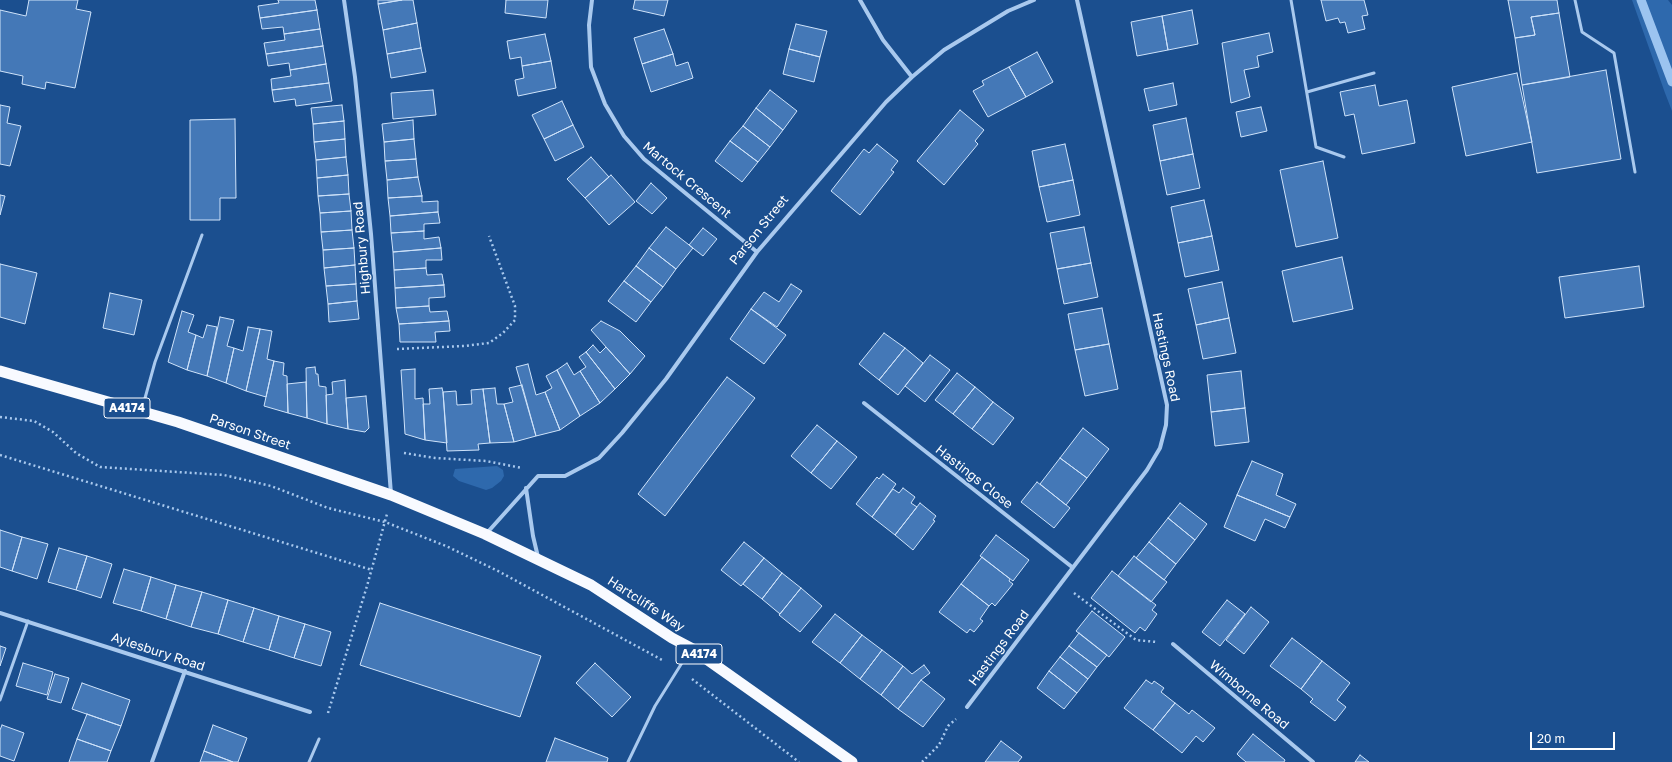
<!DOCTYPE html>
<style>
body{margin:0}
#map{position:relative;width:1672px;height:762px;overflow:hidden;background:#1b4f8f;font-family:"Golos Text",sans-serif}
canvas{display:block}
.scale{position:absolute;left:1530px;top:732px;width:85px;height:18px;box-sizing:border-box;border:2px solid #fff;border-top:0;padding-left:5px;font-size:12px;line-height:14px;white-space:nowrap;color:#fff;-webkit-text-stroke:3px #1b4f8f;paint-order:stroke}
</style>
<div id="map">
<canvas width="1672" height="762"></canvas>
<div class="scale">20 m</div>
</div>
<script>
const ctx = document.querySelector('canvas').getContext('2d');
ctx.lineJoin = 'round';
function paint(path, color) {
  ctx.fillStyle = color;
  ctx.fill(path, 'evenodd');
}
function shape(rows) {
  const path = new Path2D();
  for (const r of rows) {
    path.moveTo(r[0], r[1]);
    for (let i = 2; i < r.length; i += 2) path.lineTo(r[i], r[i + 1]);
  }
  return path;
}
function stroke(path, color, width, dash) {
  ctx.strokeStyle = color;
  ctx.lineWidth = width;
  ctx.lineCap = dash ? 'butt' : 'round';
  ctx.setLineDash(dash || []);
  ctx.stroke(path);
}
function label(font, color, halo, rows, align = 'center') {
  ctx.font = font + ' "Golos Text",sans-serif';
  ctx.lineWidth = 3;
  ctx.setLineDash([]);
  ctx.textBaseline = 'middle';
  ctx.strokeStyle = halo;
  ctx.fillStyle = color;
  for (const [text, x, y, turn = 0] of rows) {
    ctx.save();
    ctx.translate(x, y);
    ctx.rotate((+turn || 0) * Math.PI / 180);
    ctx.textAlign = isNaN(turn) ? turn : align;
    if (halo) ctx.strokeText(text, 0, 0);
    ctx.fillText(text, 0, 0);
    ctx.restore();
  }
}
const green = shape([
 [1632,0,1668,0,1672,5,1672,111,1665,93],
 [497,466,503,470,504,476,501,481,492,488,486,490,459,481,453,476,455,469]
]);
const stream = shape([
 [1641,0,1672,82]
]);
const building = shape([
 [29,0,78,0,76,9,91,12,75,88,46,82,45,89,22,84,23,76,0,71,0,10,26,16,29,0],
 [278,0,315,0,317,10,260,18,258,6,279,3,278,0],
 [378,0,402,0,378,4,378,0],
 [402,0,413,0,417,23,383,30,378,4,402,0],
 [506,0,548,0,546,18,505,13,506,0],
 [635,0,668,0,664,16,633,9,635,0],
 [1321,0,1364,0,1368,15,1362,16,1365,29,1348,33,1345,22,1340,23,1338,18,1326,21,1321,0],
 [1508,0,1557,0,1559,13,1531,17,1535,35,1515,38,1508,0],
 [317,10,320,29,284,34,283,27,262,29,260,18,317,10],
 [1192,10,1198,44,1168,50,1162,16,1192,10],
 [1559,13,1570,77,1522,85,1515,38,1535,35,1531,17,1559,13],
 [1162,16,1168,50,1137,56,1131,22,1162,16],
 [417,23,421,48,387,54,383,30,417,23],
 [796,24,827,31,820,57,789,49,796,24],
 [320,29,323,46,266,54,264,43,285,40,284,34,320,29],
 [664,29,673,54,642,64,634,38,664,29],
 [1269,33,1273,52,1257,56,1259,67,1244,70,1250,97,1231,103,1222,43,1269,33],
 [545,34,551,61,522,66,521,57,510,59,507,41,545,34],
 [323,46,326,64,290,70,289,63,268,66,266,54,323,46],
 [421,48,426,72,391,78,387,54,421,48],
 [789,49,820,57,814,82,783,74,789,49],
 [1037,52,1053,82,1026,97,1009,67,1037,52],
 [673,54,676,66,688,62,693,78,651,92,642,64,673,54],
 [551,61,556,88,518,96,515,80,524,78,522,66,551,61],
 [326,64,329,83,272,90,271,79,291,76,290,70,326,64],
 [1009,67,1026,97,988,117,973,91,984,85,982,81,1009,67],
 [1606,70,1621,159,1537,173,1522,85,1606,70],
 [1517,73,1532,142,1466,156,1452,87,1517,73],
 [329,83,332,101,296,106,295,99,274,102,272,90,329,83],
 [1173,83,1177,105,1149,111,1144,89,1173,83],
 [1375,85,1379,106,1407,100,1415,143,1362,154,1354,114,1345,116,1340,92,1375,85],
 [433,90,436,115,393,119,391,93,433,90],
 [770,90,797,111,783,130,756,108,770,90],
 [562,101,573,125,544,139,532,115,562,101],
 [0,105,10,107,7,123,21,126,10,166,0,164,0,105],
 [342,105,344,121,313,124,311,108,342,105],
 [1261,107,1267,131,1241,137,1236,112,1261,107],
 [756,108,783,130,770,147,743,126,756,108],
 [960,110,984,130,975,141,978,144,944,185,917,161,960,110],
 [1186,118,1193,154,1160,161,1153,125,1186,118],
 [235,119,236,198,220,198,220,220,190,220,190,120,235,119],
 [413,120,414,139,384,142,382,124,413,120],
 [344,121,345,139,314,142,313,124,344,121],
 [573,125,584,147,555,161,544,139,573,125],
 [743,126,770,147,758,162,730,141,743,126],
 [345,139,346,157,316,160,314,142,345,139],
 [414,139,416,159,385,161,384,142,414,139],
 [730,141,758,162,742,182,715,161,730,141],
 [877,144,898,161,891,170,894,172,860,215,831,191,864,149,869,153,877,144],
 [1065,144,1073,180,1039,187,1032,151,1065,144],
 [1193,154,1200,188,1167,195,1160,161,1193,154],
 [346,157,348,175,317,178,316,160,346,157],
 [591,157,609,177,585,198,567,179,591,157],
 [416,159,418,177,387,180,385,161,416,159],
 [1323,161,1338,238,1296,247,1280,170,1323,161],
 [348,175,349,194,318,196,317,178,348,175],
 [611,175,635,202,609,225,585,198,611,175],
 [418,177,422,196,388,198,387,180,418,177],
 [1073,180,1080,215,1047,222,1039,187,1073,180],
 [651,183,667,198,652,214,636,201,651,183],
 [349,194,351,211,320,213,318,196,349,194],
 [0,195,5,196,0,215,0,195],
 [422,196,422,202,438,201,438,212,390,216,388,198,422,196],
 [1204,200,1212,236,1178,243,1171,207,1204,200],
 [351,211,352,230,321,232,320,213,351,211],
 [438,212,440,223,424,224,424,231,391,233,390,216,438,212],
 [666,227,693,248,676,269,649,248,666,227],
 [1084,227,1091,263,1057,269,1050,233,1084,227],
 [703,228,717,239,703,256,689,245,703,228],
 [352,230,354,248,323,250,321,232,352,230],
 [424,231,424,239,439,237,441,248,393,252,391,233,424,231],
 [1212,236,1219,270,1185,277,1178,243,1212,236],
 [354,248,355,265,324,268,323,250,354,248],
 [441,248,442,260,426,260,426,268,394,270,393,252,441,248],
 [649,248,676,269,663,287,636,266,649,248],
 [1342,257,1353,309,1293,322,1282,271,1342,257],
 [1091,263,1098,297,1064,304,1057,269,1091,263],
 [0,264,37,273,25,324,0,317,0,264],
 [355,265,356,284,326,286,324,268,355,265],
 [636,266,663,287,651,302,624,281,636,266],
 [1639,266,1644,307,1565,318,1559,277,1639,266],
 [426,268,427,275,442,274,444,285,395,288,394,270,426,268],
 [624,281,651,302,636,322,608,301,624,281],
 [1222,282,1229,318,1196,325,1188,289,1222,282],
 [356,284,357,301,328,304,326,286,356,284],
 [791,284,802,291,777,327,751,309,764,292,779,302,791,284],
 [444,285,445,297,429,298,429,306,396,308,395,288,444,285],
 [110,293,142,300,134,335,103,328,110,293],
 [357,301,359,319,329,322,328,304,357,301],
 [429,306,430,312,447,311,449,321,399,324,396,308,429,306],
 [1102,308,1109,344,1075,350,1068,314,1102,308],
 [751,309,786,335,764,364,730,339,751,309],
 [182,311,194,315,188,332,196,335,187,370,168,362,182,311],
 [220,317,234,320,227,346,234,348,226,383,207,376,220,317],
 [1229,318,1236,353,1203,359,1196,325,1229,318],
 [449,321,450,331,435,332,436,342,400,342,399,324,449,321],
 [601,321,620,331,645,356,630,374,591,330,601,321],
 [207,325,217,327,207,376,187,370,196,335,203,338,207,325],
 [248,327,260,329,246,391,226,383,234,348,243,351,248,327],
 [260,329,272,331,267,359,274,361,266,397,246,391,260,329],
 [884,333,905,348,879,380,859,364,884,333],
 [1109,344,1118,389,1085,396,1075,350,1109,344],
 [593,345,600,353,606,347,630,374,615,389,586,352,593,345],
 [905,348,923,363,898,395,879,380,905,348],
 [586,352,615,389,600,403,580,371,586,367,579,357,586,352],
 [930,355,950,370,925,402,905,386,930,355],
 [274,361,284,363,283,375,287,376,288,413,264,406,274,361],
 [567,363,574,375,580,371,600,403,580,416,557,370,567,363],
 [528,364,536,395,545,392,560,430,536,436,516,367,528,364],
 [315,367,316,374,318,374,319,386,326,387,327,424,307,418,306,368,315,367],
 [415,369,415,399,423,398,425,440,405,434,401,370,415,369],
 [557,370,580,416,560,430,545,392,552,388,546,376,557,370],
 [1241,371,1245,408,1211,412,1207,375,1241,371],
 [957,373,975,387,953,414,935,400,957,373],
 [727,377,755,398,665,516,638,494,727,377],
 [345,380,346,398,348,429,327,424,326,395,333,394,332,382,345,380],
 [306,382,307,418,288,413,287,384,306,382],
 [522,385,536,436,514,442,504,404,513,402,509,388,522,385],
 [975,387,993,402,972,429,953,414,975,387],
 [442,388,443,392,447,443,425,440,423,404,430,404,429,389,442,388],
 [495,388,497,404,504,404,514,442,490,443,483,389,495,388],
 [483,389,490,443,478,444,479,450,447,451,443,392,456,391,457,405,472,404,471,390,483,389],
 [366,396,369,428,365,432,348,429,346,398,366,396],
 [993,402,1014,418,993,445,972,429,993,402],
 [1245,408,1249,442,1215,446,1211,412,1245,408],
 [817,425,837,441,811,473,791,456,817,425],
 [1083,428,1109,449,1087,478,1060,458,1083,428],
 [837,441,857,457,831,489,811,473,837,441],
 [1060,458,1087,478,1066,505,1040,484,1060,458],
 [1252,461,1283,474,1276,495,1296,504,1290,517,1237,495,1252,461],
 [883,474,896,484,872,517,856,504,877,477,879,479,883,474],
 [1037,482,1070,508,1054,528,1021,502,1037,482],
 [903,488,915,497,911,503,917,507,895,535,872,517,893,489,899,493,903,488],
 [1237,495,1290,517,1285,528,1265,519,1255,541,1224,527,1237,495],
 [920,503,936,516,933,520,935,521,913,550,895,535,920,503],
 [1180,503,1207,524,1195,540,1168,518,1180,503],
 [1168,518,1195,540,1176,564,1149,542,1168,518],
 [0,530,22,537,12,571,0,567,0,530],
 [996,535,1029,560,1013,581,980,556,996,535],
 [22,537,48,544,37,579,12,571,22,537],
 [744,542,764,558,741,586,721,570,744,542],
 [1149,542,1176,564,1164,580,1136,558,1149,542],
 [59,548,87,556,76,590,48,582,59,548],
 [87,556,112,564,101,598,76,590,87,556],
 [1134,556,1167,582,1151,602,1118,576,1134,556],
 [982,557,1010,579,1009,581,1013,584,995,606,992,603,989,606,961,584,982,557],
 [764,558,782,573,762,599,743,584,764,558],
 [124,569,151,577,141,611,113,603,124,569],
 [1112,571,1156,605,1152,610,1157,614,1145,631,1140,627,1135,633,1091,598,1112,571],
 [782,573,801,588,780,614,762,599,782,573],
 [151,577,176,585,166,619,141,611,151,577],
 [961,584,989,606,980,619,983,621,974,632,970,629,967,633,939,612,961,584],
 [176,585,202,592,191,627,166,619,176,585],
 [801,588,822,606,800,632,779,615,801,588],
 [202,592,228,600,218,634,191,627,202,592],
 [228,600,254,608,243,642,218,634,228,600],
 [1227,600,1245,614,1220,646,1202,632,1227,600],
 [380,603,541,656,520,717,360,665,380,603],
 [1251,607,1269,622,1244,654,1226,640,1251,607],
 [254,608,279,616,269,650,243,642,254,608],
 [1092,611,1125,637,1109,657,1076,631,1092,611],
 [835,614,862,635,840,663,812,642,835,614],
 [279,616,305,624,294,658,269,650,279,616],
 [305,624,331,632,321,666,294,658,305,624],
 [1079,633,1107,655,1097,667,1069,646,1079,633],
 [862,635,882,650,860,679,840,663,862,635],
 [1292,638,1322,661,1301,689,1270,666,1292,638],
 [0,646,6,648,0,666,0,646],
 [1069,646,1097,667,1088,679,1060,657,1069,646],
 [882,650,903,666,881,695,860,679,882,650],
 [1060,657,1088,679,1077,693,1049,671,1060,657],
 [1322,661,1350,683,1337,700,1346,707,1335,721,1310,702,1313,699,1301,689,1322,661],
 [23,663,53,672,47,695,16,686,23,663],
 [595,663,631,697,612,717,576,683,595,663],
 [924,665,930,673,921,680,898,709,881,695,903,666,912,674,924,665],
 [1049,671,1077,693,1064,709,1037,688,1049,671],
 [55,674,69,678,61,703,47,699,55,674],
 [921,680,945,699,923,727,898,709,921,680],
 [1146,680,1152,684,1154,681,1164,688,1161,692,1175,703,1153,730,1124,708,1146,680],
 [82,683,130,700,121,726,72,709,82,683],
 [1175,703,1189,714,1192,710,1215,728,1203,742,1196,736,1182,753,1153,730,1175,703],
 [87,714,121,726,111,751,77,739,87,714],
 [2,725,24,733,14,761,0,756,0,730,2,725],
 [213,725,247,738,238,762,233,762,204,751,213,725],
 [1253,734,1285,760,1284,762,1246,762,1239,756,1237,754,1253,734],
 [555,738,608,758,607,762,546,762,555,738],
 [77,739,111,751,107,762,69,762,77,739],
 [1001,741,1022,757,1018,762,985,762,1001,741],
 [204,751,233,762,200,762,204,751],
 [1360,755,1369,762,1355,762,1360,755]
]);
const path = shape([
 [397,349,464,346,489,343,503,333,515,320,515,306,489,236],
 [0,417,34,421,53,432,76,453,100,467,224,475,271,486,328,508,385,522,446,546,498,571,664,661],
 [404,453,435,458,486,461,522,468],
 [0,455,372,570],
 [1074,593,1136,640,1157,642],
 [692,679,799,762],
 [328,713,367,586,387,514],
 [922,762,939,745,948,726,956,719]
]);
const service = shape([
 [1291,0,1316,147,1344,157],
 [1575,0,1582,32,1614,53,1635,172],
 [1307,92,1374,73],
 [142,409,155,362,202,235],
 [0,700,28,621],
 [309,762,319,739],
 [628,762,655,706,690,650]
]);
const minor = shape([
 [344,0,355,77,371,234,391,494],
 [592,0,589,25,591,67,605,104,624,136,644,159,757,252],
 [860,0,883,40,912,77],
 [864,403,1072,567],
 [526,488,533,536,538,557],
 [486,534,538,476,565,476,599,458,622,433,666,379,757,252,886,102,912,77,944,50,1008,11,1034,0],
 [0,613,310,712],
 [1173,644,1313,762],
 [967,707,1147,470,1160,448,1166,425,1167,405,1077,0],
 [152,762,185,671]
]);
const trunk = shape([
 [0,371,178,422,391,495,485,534,591,585,672,638,691,648,852,762]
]);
const shields = [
 [127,408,46],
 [699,654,46]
];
const shieldNames = [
 ["A4174",127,408],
 ["A4174",699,654]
];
const streetNames = [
 ["Martock Crescent",687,180,40],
 ["Parson Street",759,230,-51],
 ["Highbury Road",362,248,-95],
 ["Hastings Road",1166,357,78],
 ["Parson Street",250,432,19],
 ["Hastings Close",974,477,38],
 ["Hartcliffe Way",646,604,33],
 ["Hastings Road",999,648,-53],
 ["Aylesbury Road",158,652,18],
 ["Wimborne Road",1249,695,40]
];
paint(green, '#2e69ad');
stroke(stream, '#9cc4f0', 9);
paint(building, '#4478b7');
stroke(building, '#cfe3fa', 1);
stroke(path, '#a9c9ee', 2.5, [2, 3]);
stroke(service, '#a9c9ee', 3);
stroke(minor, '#a9c9ee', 4);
stroke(trunk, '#f8faff', 11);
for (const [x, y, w] of shields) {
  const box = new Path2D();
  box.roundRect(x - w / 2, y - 10, w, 20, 3);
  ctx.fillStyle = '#1b4f8f';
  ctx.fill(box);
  stroke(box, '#fff', 1);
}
label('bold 12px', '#fff', null, shieldNames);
label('13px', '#fff', '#1b4f8f', streetNames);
</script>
